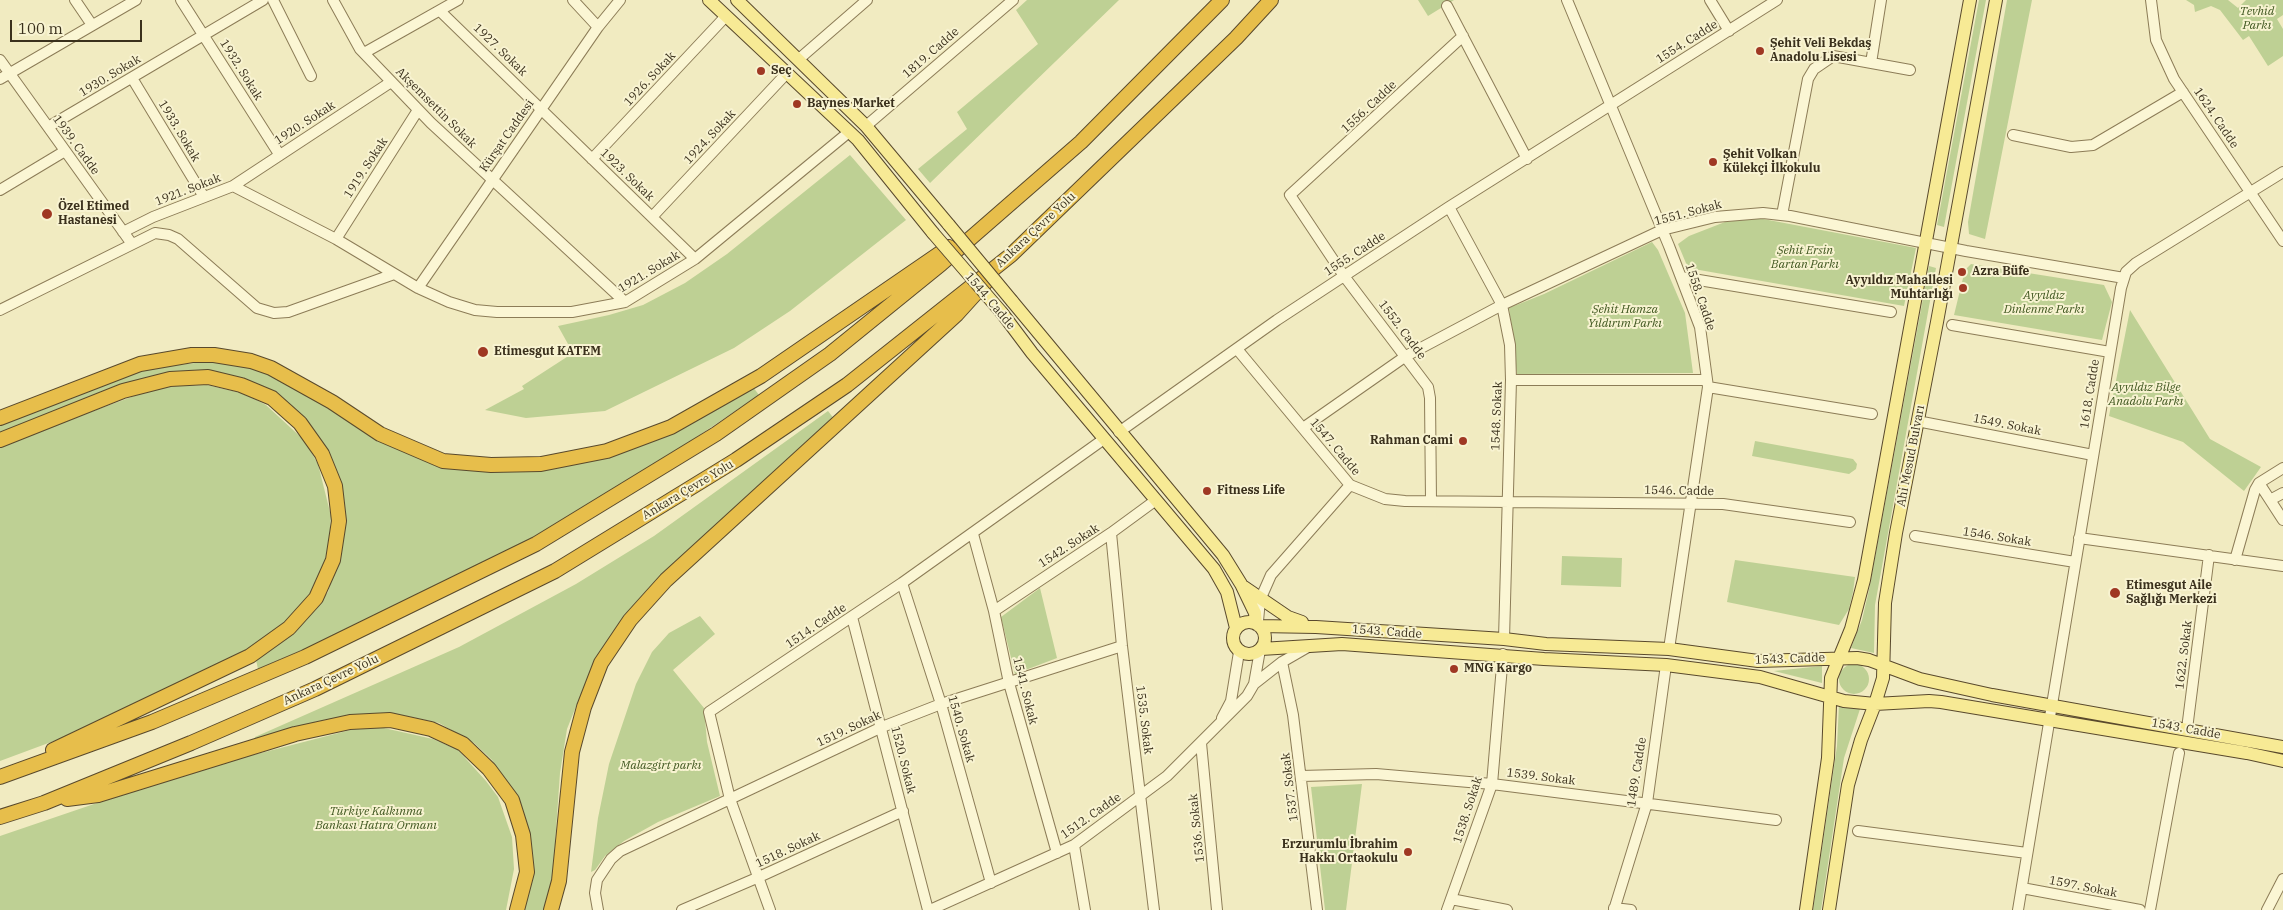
<!DOCTYPE html>
<meta charset="utf-8">
<style>
body{margin:0}
#map{position:relative;width:2283px;height:910px;overflow:hidden;background:#f1ebc1;font-family:"IBM Plex Serif",serif}
canvas{display:block}
.scale{position:absolute;left:10px;top:20px;width:132px;height:22px;box-sizing:border-box;border:2px solid #3a301c;border-top:0;padding-left:6px;font-size:15px;line-height:18px;white-space:nowrap;color:#3a301c;-webkit-text-stroke:4px #f8f3d1;paint-order:stroke}
</style>
<div id="map">
<canvas width="2283" height="910"></canvas>
<div class="scale">100 m</div>
</div>
<script>
const ctx = document.querySelector('canvas').getContext('2d');
ctx.lineJoin = 'round';
function paint(path, color) {
  ctx.fillStyle = color;
  ctx.fill(path, 'evenodd');
}
function shape(rows) {
  const path = new Path2D();
  for (const r of rows) {
    if (r.length === 3) {
      path.moveTo(r[0] + r[2], r[1]);
      path.arc(r[0], r[1], r[2], 0, 2 * Math.PI);
      continue;
    }
    path.moveTo(r[0], r[1]);
    for (let i = 2; i < r.length; i += 2) path.lineTo(r[i], r[i + 1]);
  }
  return path;
}
function stroke(path, color, width, dash) {
  ctx.strokeStyle = color;
  ctx.lineWidth = width;
  ctx.lineCap = dash ? 'butt' : 'round';
  ctx.setLineDash(dash || []);
  ctx.stroke(path);
}
function label(font, color, halo, rows, align = 'center') {
  ctx.font = font + ' "IBM Plex Serif",serif';
  ctx.lineWidth = 4;
  ctx.setLineDash([]);
  ctx.textBaseline = 'middle';
  ctx.strokeStyle = halo;
  ctx.fillStyle = color;
  for (const [text, x, y, turn = 0] of rows) {
    ctx.save();
    ctx.translate(x, y);
    ctx.rotate((+turn || 0) * Math.PI / 180);
    ctx.textAlign = isNaN(turn) ? turn : align;
    if (halo) ctx.strokeText(text, 0, 0);
    ctx.fillText(text, 0, 0);
    ctx.restore();
  }
}
const green = shape([
 [1027,0,1119,0,930,183,918,169,967,129,957,112,1038,44,1016,10],
 [1418,0,1454,0,1428,16],
 [1979,0,1986,0,1944,227,1937,225],
 [2007,0,2032,0,1985,239,1969,234,1968,222],
 [2186,0,2228,0,2238,8,2246,0,2283,0,2283,15,2277,19,2283,29,2283,56,2268,66,2249,36,2243,40,2220,10,2211,6,2195,12,2194,5],
 [850,155,906,220,790,311,734,348,605,411,526,418,485,410,524,389,522,386,573,353,558,326,609,315,643,305,685,283,727,254],
 [1758,218,1916,248,1904,306,1688,268,1678,244,1689,236,1725,222],
 [1652,242,1658,250,1685,313,1693,373,1517,374,1509,308,1544,294],
 [1971,264,2104,285,2112,302,2102,340,1954,315,1965,270],
 [1929,266,1936,268,1875,605,1874,653,1851,648,1862,620,1869,590],
 [2130,310,2210,439,2261,467,2244,491,2183,442,2109,416],
 [212,361,253,366,466,469,554,467,753,387,759,395,649,469,544,533,321,642,258,669,256,660,292,634,328,592,337,562,338,487,273,395,171,377,0,436,0,423,144,369],
 [207,385,245,394,266,405,304,440,318,464,331,516,328,556,310,602,261,646,70,735,0,761,0,445,148,391,175,386],
 [828,411,835,420,600,655,583,689,567,729,560,773,553,873,545,910,522,910,524,906,511,790,492,760,474,743,439,723,397,714,356,715,254,740,255,737,459,647,576,584,654,536],
 [1755,441,1853,459,1857,464,1856,469,1849,474,1752,456],
 [1562,556,1622,558,1621,587,1561,585],
 [1735,560,1855,577,1853,592,1849,609,1839,625,1727,602],
 [1040,588,1057,658,1015,674,1001,617],
 [700,616,715,634,673,670,704,708,707,742,720,796,658,822,624,841,605,856,595,870,591,872,598,818,609,764,636,684,652,652,669,633],
 [1854,679,15],
 [1822,666,1822,683,1774,671],
 [1839,704,1860,709,1844,758,1821,910,1813,910,1837,746],
 [358,728,384,728,433,739,458,750,486,781,498,797,512,837,514,869,506,910,0,910,0,836,191,771],
 [1362,784,1346,910,1325,910,1311,787]
]);
const minor = shape([
 [75,0,92,25],
 [181,0,279,154],
 [273,0,311,76],
 [333,0,360,49,431,123,625,302],
 [573,0,598,27],
 [1567,0,1669,246,1700,327,1708,387,1669,649],
 [1710,0,1729,31],
 [2151,0,2156,40,2174,79,2283,241],
 [1447,6,1527,159],
 [440,11,695,259],
 [364,53,458,0],
 [799,59,867,0],
 [0,60,132,244],
 [1871,63,1881,0],
 [132,78,204,197],
 [0,79,136,0],
 [866,126,1013,0],
 [48,127,263,0],
 [2013,135,2071,147,2093,145,2183,92],
 [592,159,726,16],
 [233,186,336,239,418,288,449,302,475,310,497,312,572,312,625,302,695,259,849,132],
 [0,190,65,151],
 [1449,207,1502,305,1510,345,1511,380,1504,639],
 [1782,215,1808,79,1814,69,1833,56,1910,70],
 [652,217,786,74],
 [123,232,153,217,233,186,391,82],
 [336,239,418,110],
 [1681,277,1891,312],
 [418,288,598,27,620,0],
 [0,310,155,233,169,235,178,239,257,308,274,313,288,312,394,274],
 [1952,325,2110,352],
 [1237,349,1350,485,1385,499,1405,501,1723,504,1850,522],
 [1511,380,1707,380],
 [1708,387,1872,414],
 [1917,421,2093,455],
 [1303,428,1406,356,1502,305,1662,230,1715,217,1763,213,1790,216,1966,251,2124,278],
 [1119,432,1277,320,1449,207,1777,0],
 [2259,483,2283,520],
 [2270,500,2283,493],
 [1431,501,1430,398,1428,387,1344,276,1290,195,1463,36],
 [1111,533,1122,646,1154,910],
 [973,534,994,611,1009,683,1057,853],
 [1915,536,2075,562],
 [2079,538,2283,566],
 [2235,560,2255,490,2259,483,2283,468],
 [902,583,941,704,991,883],
 [994,611,1111,533,1156,500],
 [852,617,928,910],
 [1258,621,1260,600,1271,575,1350,485],
 [1282,662,1293,715,1317,910],
 [1254,684,1282,662,1308,647],
 [1222,718,1231,701,1239,652],
 [2187,729,2209,555],
 [1201,743,1217,910],
 [1301,776,1376,774,1492,784,1776,820],
 [1858,831,2027,853],
 [1074,845,1085,910],
 [2022,888,2140,910],
 [1451,899,1507,910],
 [1614,908,1631,910],
 [598,910,595,893,597,880,611,859,620,851,882,727,941,704,1122,646],
 [682,910,759,877,903,811],
 [770,910,730,799,709,712,902,583,1104,439],
 [930,910,1074,845,1167,776,1247,696,1254,684,1260,650],
 [1447,910,1492,784,1503,654],
 [1614,910,1647,803,1666,665],
 [2018,910,2121,288,2126,272,2136,263,2283,172],
 [2150,910,2179,753],
 [2267,910,2283,879]
]);
const major = shape([
 [709,0,858,140,933,233],
 [737,0,866,126,949,225],
 [1012,301,1223,555,1241,584,1255,613,1256,624],
 [1002,313,1032,353,1214,569,1227,592,1236,628],
 [1244,587,1288,617,1302,622],
 [1249,638,16],
 [1259,626,1316,627,1504,639,1546,644,1669,649,1758,661,1857,658,1869,660,1920,679,1992,695,2283,747],
 [1261,649,1342,644,1544,659,1666,665,1760,677,1844,701,1875,704,1929,701,1941,702,2247,753,2283,761],
 [1806,910,1828,758,1831,678,1851,629,1864,580,1970,0],
 [1829,910,1848,785,1861,740,1875,704,1883,678,1885,603,1896,533,1937,322,1996,0]
]);
const highway = shape([
 [0,418,140,364,192,355,214,355,251,361,271,368,332,402,380,434,443,461,491,465,541,464,607,451,671,427,761,376,949,247],
 [0,440,123,391,170,379,208,377,241,385,272,398,300,423,322,454,335,486,339,521,333,560,316,598,289,628,250,656,53,750],
 [0,777,152,722,305,657,536,544,716,434,830,354,941,264,1081,142,1222,0],
 [67,799,98,795,295,734,350,722,390,720,431,729,463,744,489,769,512,800,523,835,527,872,517,910],
 [0,817,44,803,191,743,315,689,555,571,736,460,847,385,1011,255,1236,38,1271,0],
 [551,910,559,881,572,752,584,707,601,663,630,620,666,580,957,314,986,282]
]);
const majorBridge = shape([
 [949,225,1012,301],
 [933,233,1002,313]
]);
const markers = [
 [1760,51,5,"#9f3823"],
 [761,71,5,"#9f3823"],
 [797,104,5,"#9f3823"],
 [1713,162,5,"#9f3823"],
 [47,214,6,"#9f3823"],
 [1962,272,5,"#9f3823"],
 [1963,288,5,"#9f3823"],
 [483,352,6,"#9f3823"],
 [1463,441,5,"#9f3823"],
 [1207,491,5,"#9f3823"],
 [2115,593,6,"#9f3823"],
 [1454,669,5,"#9f3823"],
 [1408,852,5,"#9f3823"]
];
const parkNames = [
 ["Tevhid",2257,12],
 ["Parkı",2257,26],
 ["Şehit Ersin",1805,251],
 ["Bartan Parkı",1805,265],
 ["Ayyıldız",2044,296],
 ["Dinlenme Parkı",2044,310],
 ["Şehit Hamza",1625,310],
 ["Yıldırım Parkı",1625,324],
 ["Ayyıldız Bilge",2146,388],
 ["Anadolu Parkı",2146,402],
 ["Malazgirt parkı",661,766],
 ["Türkiye Kalkınma",376,812],
 ["Bankası Hatıra Ormanı",376,826]
];
const streetNames = [
 ["1554. Cadde",1687,42,-32],
 ["1927. Sokak",500,50,44],
 ["1819. Cadde",931,53,-41],
 ["1932. Sokak",241,70,58],
 ["1930. Sokak",110,76,-31],
 ["1926. Sokak",650,79,-47],
 ["1556. Cadde",1369,107,-43],
 ["Akşemsettin Sokak",436,108,45],
 ["1624. Cadde",2216,118,56],
 ["1920. Sokak",305,123,-33],
 ["1933. Sokak",179,131,59],
 ["Kürşat Caddesi",507,136,-55],
 ["1924. Sokak",710,137,-47],
 ["1939. Cadde",76,145,54],
 ["1919. Sokak",366,168,-57],
 ["1923. Sokak",627,175,44],
 ["1921. Sokak",188,190,-21],
 ["1551. Sokak",1688,213,-15],
 ["Ankara Çevre Yolu",1036,230,-43],
 ["1555. Cadde",1355,254,-33],
 ["1921. Sokak",649,272,-31],
 ["1558. Cadde",1700,297,71],
 ["1544. Cadde",990,301,50],
 ["1552. Cadde",1402,330,53],
 ["1618. Cadde",2090,394,-81],
 ["1548. Sokak",1497,416,-88],
 ["1549. Sokak",2007,425,11],
 ["1547. Cadde",1335,447,50],
 ["Ahi Mesud Bulvarı",1911,456,-79],
 ["Ankara Çevre Yolu",688,490,-31],
 ["1546. Cadde",1679,491,1],
 ["1546. Sokak",1997,537,9],
 ["1542. Sokak",1069,546,-33],
 ["1514. Cadde",816,626,-34],
 ["1543. Cadde",1387,632,4],
 ["1622. Sokak",2184,655,-83],
 ["1543. Cadde",1790,659,-2],
 ["Ankara Çevre Yolu",331,680,-25],
 ["1541. Sokak",1025,691,76],
 ["1535. Sokak",1144,720,83],
 ["1519. Sokak",849,729,-25],
 ["1540. Sokak",961,729,74],
 ["1543. Cadde",2186,729,10],
 ["1520. Sokak",903,760,76],
 ["1489. Cadde",1637,772,-81],
 ["1539. Sokak",1541,777,7],
 ["1537. Sokak",1290,787,-97],
 ["1538. Sokak",1468,810,-72],
 ["1512. Cadde",1091,816,-35],
 ["1536. Sokak",1197,828,-96],
 ["1518. Sokak",788,850,-25],
 ["1597. Sokak",2083,887,11]
];
const poiNames = [
 ["Şehit Veli Bekdaş",1770,44],
 ["Anadolu Lisesi",1770,58],
 ["Seç",771,71],
 ["Baynes Market",807,104],
 ["Şehit Volkan",1723,155],
 ["Külekçi İlkokulu",1723,169],
 ["Özel Etimed",58,207],
 ["Hastanesi",58,221],
 ["Azra Büfe",1972,272],
 ["Ayyıldız Mahallesi",1953,281,"right"],
 ["Muhtarlığı",1953,295,"right"],
 ["Etimesgut KATEM",494,352],
 ["Rahman Cami",1453,441,"right"],
 ["Fitness Life",1217,491],
 ["Etimesgut Aile",2126,586],
 ["Sağlığı Merkezi",2126,600],
 ["MNG Kargo",1464,669],
 ["Erzurumlu İbrahim",1398,845,"right"],
 ["Hakkı Ortaokulu",1398,859,"right"]
];
paint(green, '#bed094');
stroke(minor, '#8c7c57', 12);
stroke(major, '#59492c', 14);
stroke(highway, '#59492c', 16);
stroke(minor, '#fbf6d4', 10);
stroke(major, '#f7ea95', 12);
stroke(highway, '#e7be4b', 14);
stroke(majorBridge, '#59492c', 14, []);
stroke(majorBridge, '#f7ea95', 12);
for (const [x, y, r, color] of markers) {
  const dot = new Path2D();
  dot.arc(x, y, r, 0, 2 * Math.PI);
  ctx.fillStyle = color;
  ctx.fill(dot);
  stroke(dot, '#f8f3d1', 2);
}
label('italic 12px', '#415821', '#f8f3d1', parkNames);
label('12px', '#3a301c', '#f8f3d1', streetNames);
label('bold 12px', '#3a301c', '#f8f3d1', poiNames, 'left');
</script>
